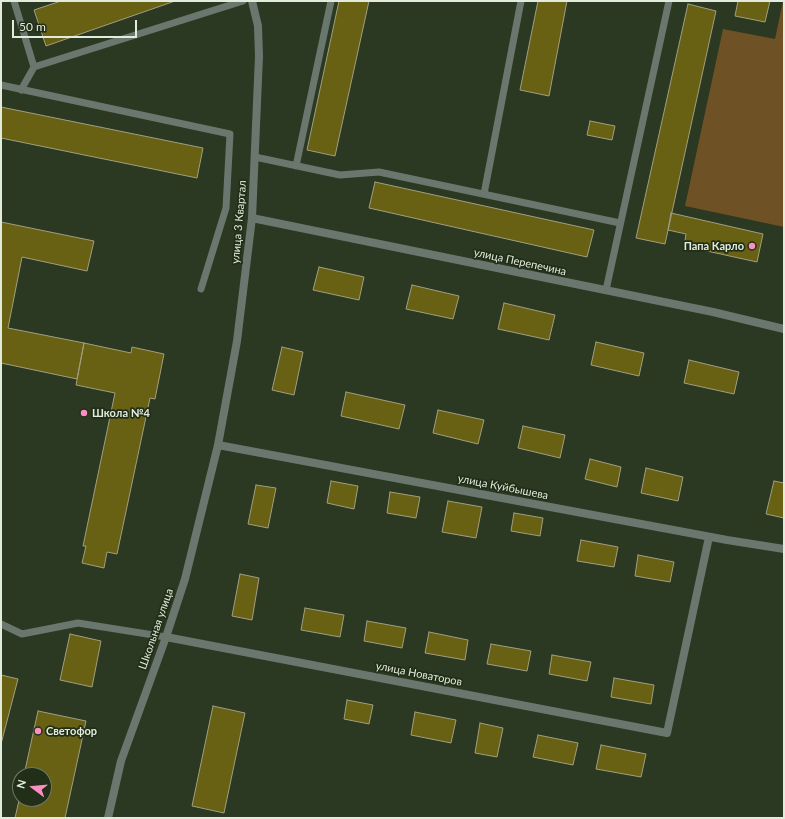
<!DOCTYPE html>
<meta charset="utf-8">
<style>
body{margin:0}
#map{position:relative;width:785px;height:819px;overflow:hidden;background:#2b3822;font-family:Lato,sans-serif}
canvas{display:block}
.frame{position:absolute;inset:0;border:2px solid #e3ebdd;pointer-events:none}
.north{position:absolute;left:12px;top:767px;width:40px;height:40px;box-sizing:border-box;background:#212e18;border:1px solid #6f7a67;border-radius:50%;rotate:286deg;font-size:11px;font-weight:700;line-height:16px;text-align:center;color:#e3ebdd}
.north::after{content:'';display:block;margin:auto;width:14px;height:18px;background:#fc8fc2;clip-path:polygon(50% 0,100% 100%,50% 72%,0 100%)}
.scale{position:absolute;left:12px;top:20px;width:125px;height:18px;box-sizing:border-box;border:2px solid #e3ebdd;border-top:0;padding-left:5px;font-size:12px;line-height:14px;white-space:nowrap;color:#e3ebdd;-webkit-text-stroke:3px #212e18;paint-order:stroke}
</style>
<div id="map">
<canvas width="785" height="819"></canvas>
<div class="frame"></div>
<div class="north">N</div>
<div class="scale">50 m</div>
</div>
<script>
const ctx = document.querySelector('canvas').getContext('2d');
ctx.lineJoin = 'round';
function paint(path, color) {
  ctx.fillStyle = color;
  ctx.fill(path, 'evenodd');
}
function shape(rows) {
  const path = new Path2D();
  for (const r of rows) {
    path.moveTo(r[0], r[1]);
    for (let i = 2; i < r.length; i += 2) path.lineTo(r[i], r[i + 1]);
  }
  return path;
}
function stroke(path, color, width, dash) {
  ctx.strokeStyle = color;
  ctx.lineWidth = width;
  ctx.lineCap = dash ? 'butt' : 'round';
  ctx.setLineDash(dash || []);
  ctx.stroke(path);
}
function label(font, color, halo, rows, align = 'center') {
  ctx.font = font + ' Lato,sans-serif';
  ctx.lineWidth = 3.5;
  ctx.setLineDash([]);
  ctx.textBaseline = 'middle';
  ctx.strokeStyle = halo;
  ctx.fillStyle = color;
  for (const [text, x, y, turn = 0] of rows) {
    ctx.save();
    ctx.translate(x, y);
    ctx.rotate((+turn || 0) * Math.PI / 180);
    ctx.textAlign = isNaN(turn) ? turn : align;
    if (halo) ctx.strokeText(text, 0, 0);
    ctx.fillText(text, 0, 0);
    ctx.restore();
  }
}
const green = shape([
 [783,1,784,1,784,227,685,206,723,29,775,39]
]);
const building = shape([
 [61,1,175,1,46,46,34,10,61,1],
 [339,1,369,1,335,156,307,150,339,1],
 [538,1,567,1,549,96,520,90,538,1],
 [738,1,770,1,765,22,735,16,738,1],
 [688,4,716,11,665,244,636,238,688,4],
 [1,107,203,148,197,178,1,138,1,107],
 [590,121,615,126,612,140,587,135,590,121],
 [375,182,594,230,587,257,369,208,375,182],
 [671,213,763,234,757,262,684,246,686,234,668,230,671,213],
 [1,222,94,241,87,271,22,257,8,328,84,343,77,379,1,363,1,222],
 [319,267,364,277,359,300,313,290,319,267],
 [412,285,459,296,453,319,406,309,412,285],
 [504,303,555,315,549,340,498,329,504,303],
 [596,342,644,353,639,376,591,365,596,342],
 [84,343,131,353,132,347,164,354,155,399,150,398,117,554,107,552,104,568,82,563,86,546,83,546,115,393,76,385,84,343],
 [282,347,303,352,294,395,272,390,282,347],
 [689,360,739,372,734,394,684,383,689,360],
 [346,392,405,405,399,429,341,416,346,392],
 [438,410,484,420,478,444,433,433,438,410],
 [523,426,565,435,560,458,518,448,523,426],
 [590,459,621,467,617,487,585,479,590,459],
 [646,468,683,477,678,501,641,493,646,468],
 [331,481,358,486,354,509,327,503,331,481],
 [774,481,784,483,784,518,766,514,774,481],
 [256,485,276,488,268,528,248,524,256,485],
 [390,492,420,497,416,518,387,513,390,492],
 [448,501,482,507,476,538,442,532,448,501],
 [514,513,543,518,540,536,511,531,514,513],
 [581,540,618,547,614,567,577,561,581,540],
 [638,555,674,562,670,582,635,576,638,555],
 [240,574,259,578,252,620,232,616,240,574],
 [305,608,344,615,340,637,301,630,305,608],
 [367,621,406,628,402,648,364,641,367,621],
 [429,632,468,640,465,660,425,653,429,632],
 [70,634,101,641,92,687,60,680,70,634],
 [491,644,531,651,527,671,487,664,491,644],
 [552,655,591,662,587,681,549,674,552,655],
 [1,675,18,679,1,744,1,675],
 [614,678,654,685,651,704,611,697,614,678],
 [347,700,373,705,369,724,344,719,347,700],
 [213,706,245,713,224,813,192,806,213,706],
 [38,711,86,721,65,818,15,818,20,796,20,799,44,799,44,775,24,775,38,711],
 [415,712,456,720,451,743,411,735,415,712],
 [480,723,503,728,497,757,475,753,480,723],
 [538,735,578,743,573,765,533,757,538,735],
 [601,745,646,754,641,777,596,769,601,745]
]);
const service = shape([
 [14,1,34,67,21,90],
 [34,67,243,1],
 [1,85,230,134,226,208,201,289],
 [255,157,340,175,379,172,620,223],
 [296,166,331,1],
 [484,194,521,1],
 [606,290,669,1],
 [1,624,22,634,78,623,166,637]
]);
const minor = shape([
 [252,218,713,312,784,329],
 [218,445,727,540,784,549],
 [166,637,667,733,709,537],
 [108,818,121,761,166,637,185,579,218,445,237,341,252,218,259,56,258,26,252,1]
]);
const markers = [
 [752,246,4,"#fc8fc2"],
 [84,413,4,"#fc8fc2"],
 [38,731,4,"#fc8fc2"]
];
const streetNames = [
 ["улица 3 Квартал",239,222,-85],
 ["улица Перепечина",520,262,12],
 ["улица Куйбышева",503,487,11],
 ["Школьная улица",156,629,-71],
 ["улица Новаторов",419,674,11]
];
const poiNames = [
 ["Папа Карло",744,246,"right"],
 ["Школа №4",92,413],
 ["Светофор",46,731]
];
paint(green, '#6e5125');
paint(building, '#686113');
stroke(building, '#a19f81', 1);
stroke(service, '#6a776f', 7);
stroke(minor, '#6a776f', 8);
for (const [x, y, r, color] of markers) {
  const dot = new Path2D();
  dot.arc(x, y, r, 0, 2 * Math.PI);
  ctx.fillStyle = color;
  ctx.fill(dot);
  stroke(dot, '#212e18', 1.5);
}
label('11px', '#e3ebdd', '#212e18', streetNames);
label('bold 11px', '#e3ebdd', '#212e18', poiNames, 'left');
</script>
